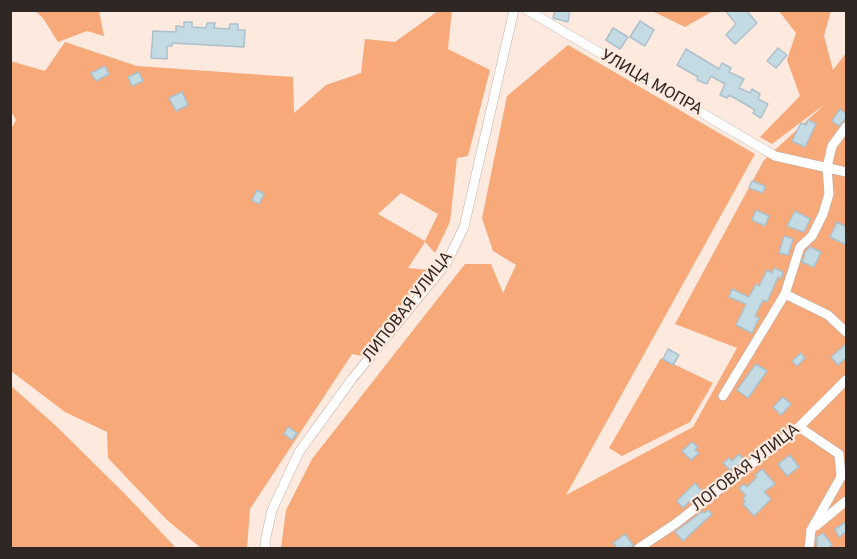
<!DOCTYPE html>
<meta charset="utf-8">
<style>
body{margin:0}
#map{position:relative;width:857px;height:559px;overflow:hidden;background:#fee9de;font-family:Roboto,sans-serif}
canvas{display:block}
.frame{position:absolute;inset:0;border:12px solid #2f2723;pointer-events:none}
</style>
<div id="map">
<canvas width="857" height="559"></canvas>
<div class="frame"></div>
</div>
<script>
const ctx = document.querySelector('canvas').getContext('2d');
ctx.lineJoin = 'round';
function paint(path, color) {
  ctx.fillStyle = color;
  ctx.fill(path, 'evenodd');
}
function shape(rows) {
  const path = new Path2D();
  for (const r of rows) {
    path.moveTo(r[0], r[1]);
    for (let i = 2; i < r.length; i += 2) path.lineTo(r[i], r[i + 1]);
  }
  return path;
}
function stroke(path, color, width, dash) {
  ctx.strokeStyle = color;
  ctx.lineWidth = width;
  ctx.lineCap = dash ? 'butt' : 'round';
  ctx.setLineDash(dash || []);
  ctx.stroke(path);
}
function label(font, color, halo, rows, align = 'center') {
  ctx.font = font + ' Roboto,sans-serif';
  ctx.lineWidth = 4.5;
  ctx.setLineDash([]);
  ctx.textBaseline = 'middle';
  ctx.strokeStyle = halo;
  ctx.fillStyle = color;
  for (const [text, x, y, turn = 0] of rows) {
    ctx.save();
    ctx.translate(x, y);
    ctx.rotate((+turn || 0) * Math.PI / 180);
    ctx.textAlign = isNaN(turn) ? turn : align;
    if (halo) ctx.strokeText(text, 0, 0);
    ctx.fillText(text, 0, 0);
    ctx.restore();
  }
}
const green = shape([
 [452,10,448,49,490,70,468,156,457,158,450,222,435,253,425,242,408,268,428,270,362,356,352,354,250,509,247,548,201,548,167,520,108,458,107,432,65,412,11,371,10,131,16,120,11,111,10,61,45,71,65,42,137,66,293,77,294,113,326,85,361,73,365,39,395,42,438,11],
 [401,193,438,214,425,241,378,214],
 [35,11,99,11,104,36,87,31,58,42,43,18],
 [652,11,713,11,685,27],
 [779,11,831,11,824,36,833,70,846,53,846,548,281,548,286,510,312,459,465,264,491,264,503,293,516,265,493,251,482,218,507,96,568,45,755,154,566,495,693,427,737,348,675,324,764,160,825,104,772,144,760,137,800,96,787,60,796,33],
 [661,358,713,383,690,422,622,456,609,448],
 [10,385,55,425,126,495,176,548,11,548]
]);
const building = shape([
 [555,10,570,10,568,22,553,18,555,10],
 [725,10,746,10,757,23,735,44,726,35,736,24,725,10],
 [640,21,654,30,645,46,630,37,640,21],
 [184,22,192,22,192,27,206,28,207,23,215,23,214,28,229,29,230,24,238,24,238,30,245,30,244,47,172,43,172,46,167,46,167,59,151,58,153,31,176,32,176,26,184,27,184,22],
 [613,28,628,37,620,49,606,40,613,28],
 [778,48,787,55,776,68,767,61,778,48],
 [686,49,719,69,722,63,731,68,729,72,744,79,739,88,750,93,752,89,760,94,758,99,768,104,761,118,753,113,755,110,740,101,729,95,727,98,720,95,725,84,711,76,707,84,697,80,698,77,677,65,686,49],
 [105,66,109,74,96,81,91,73,105,66],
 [139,72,143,81,132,86,128,77,139,72],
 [182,92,188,105,176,111,169,98,182,92],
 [840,109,846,114,846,118,839,126,832,121,840,109],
 [808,120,816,124,805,147,792,141,801,123,806,125,808,120],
 [752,181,765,186,763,193,749,188,752,181],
 [257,190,264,194,259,204,252,200,257,190],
 [756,210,769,216,765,226,752,220,756,210],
 [795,211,810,219,804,232,787,226,795,211],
 [837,222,846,227,846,245,830,237,837,222],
 [784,236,793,239,788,255,779,253,784,236],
 [810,247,821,252,814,267,802,262,806,251,810,247],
 [774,268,783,272,781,279,778,277,767,302,763,300,755,316,759,318,752,333,736,325,746,304,729,297,732,289,749,297,756,284,759,286,767,270,772,273,774,268],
 [846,344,846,358,838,365,831,357,846,344],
 [668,349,679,355,673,365,663,359,668,349],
 [801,353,805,358,797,366,792,361,801,353],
 [756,364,767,371,748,398,737,390,756,364],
 [783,397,791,404,781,415,773,407,783,397],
 [288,427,297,433,292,440,284,434,288,427],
 [692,442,698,447,695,450,699,453,691,460,682,451,692,442],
 [739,454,745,461,730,470,723,463,729,458,732,461,739,454],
 [790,455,799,467,787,476,778,464,790,455],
 [762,469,775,484,764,492,771,499,754,516,743,504,745,501,743,498,746,496,739,488,744,484,747,487,757,477,755,475,762,469],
 [695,483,702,491,696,496,697,498,692,502,691,500,683,508,677,501,695,483],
 [708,510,712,514,683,541,675,532,703,511,704,513,708,510],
 [846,522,846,532,839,537,835,529,846,522],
 [823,533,832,545,827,549,817,549,817,537,823,533],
 [625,534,633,545,632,547,618,549,613,543,625,534]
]);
const minor = shape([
 [527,10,775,156,846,172],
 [785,294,828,315,846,332],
 [723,396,785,294,800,247,812,236,823,214,829,194,827,167,832,146,846,127],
 [799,427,839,454,841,477,811,530,809,548],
 [816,526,846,501],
 [266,548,265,542,272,510,299,452,352,379,446,264,464,227,514,10],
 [639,548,675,524,799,427,846,380]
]);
const streetNames = [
 ["УЛИЦА МОПРА",651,83,30],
 ["ЛИПОВАЯ УЛИЦА",408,307,-52],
 ["ЛОГОВАЯ УЛИЦА",746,468,-38]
];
paint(green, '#f7a97a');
paint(building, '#c5dbe4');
stroke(building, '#acc1cb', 1.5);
stroke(minor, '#beaba0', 10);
stroke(minor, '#fff', 9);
label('16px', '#2f2723', '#fee9de', streetNames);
</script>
